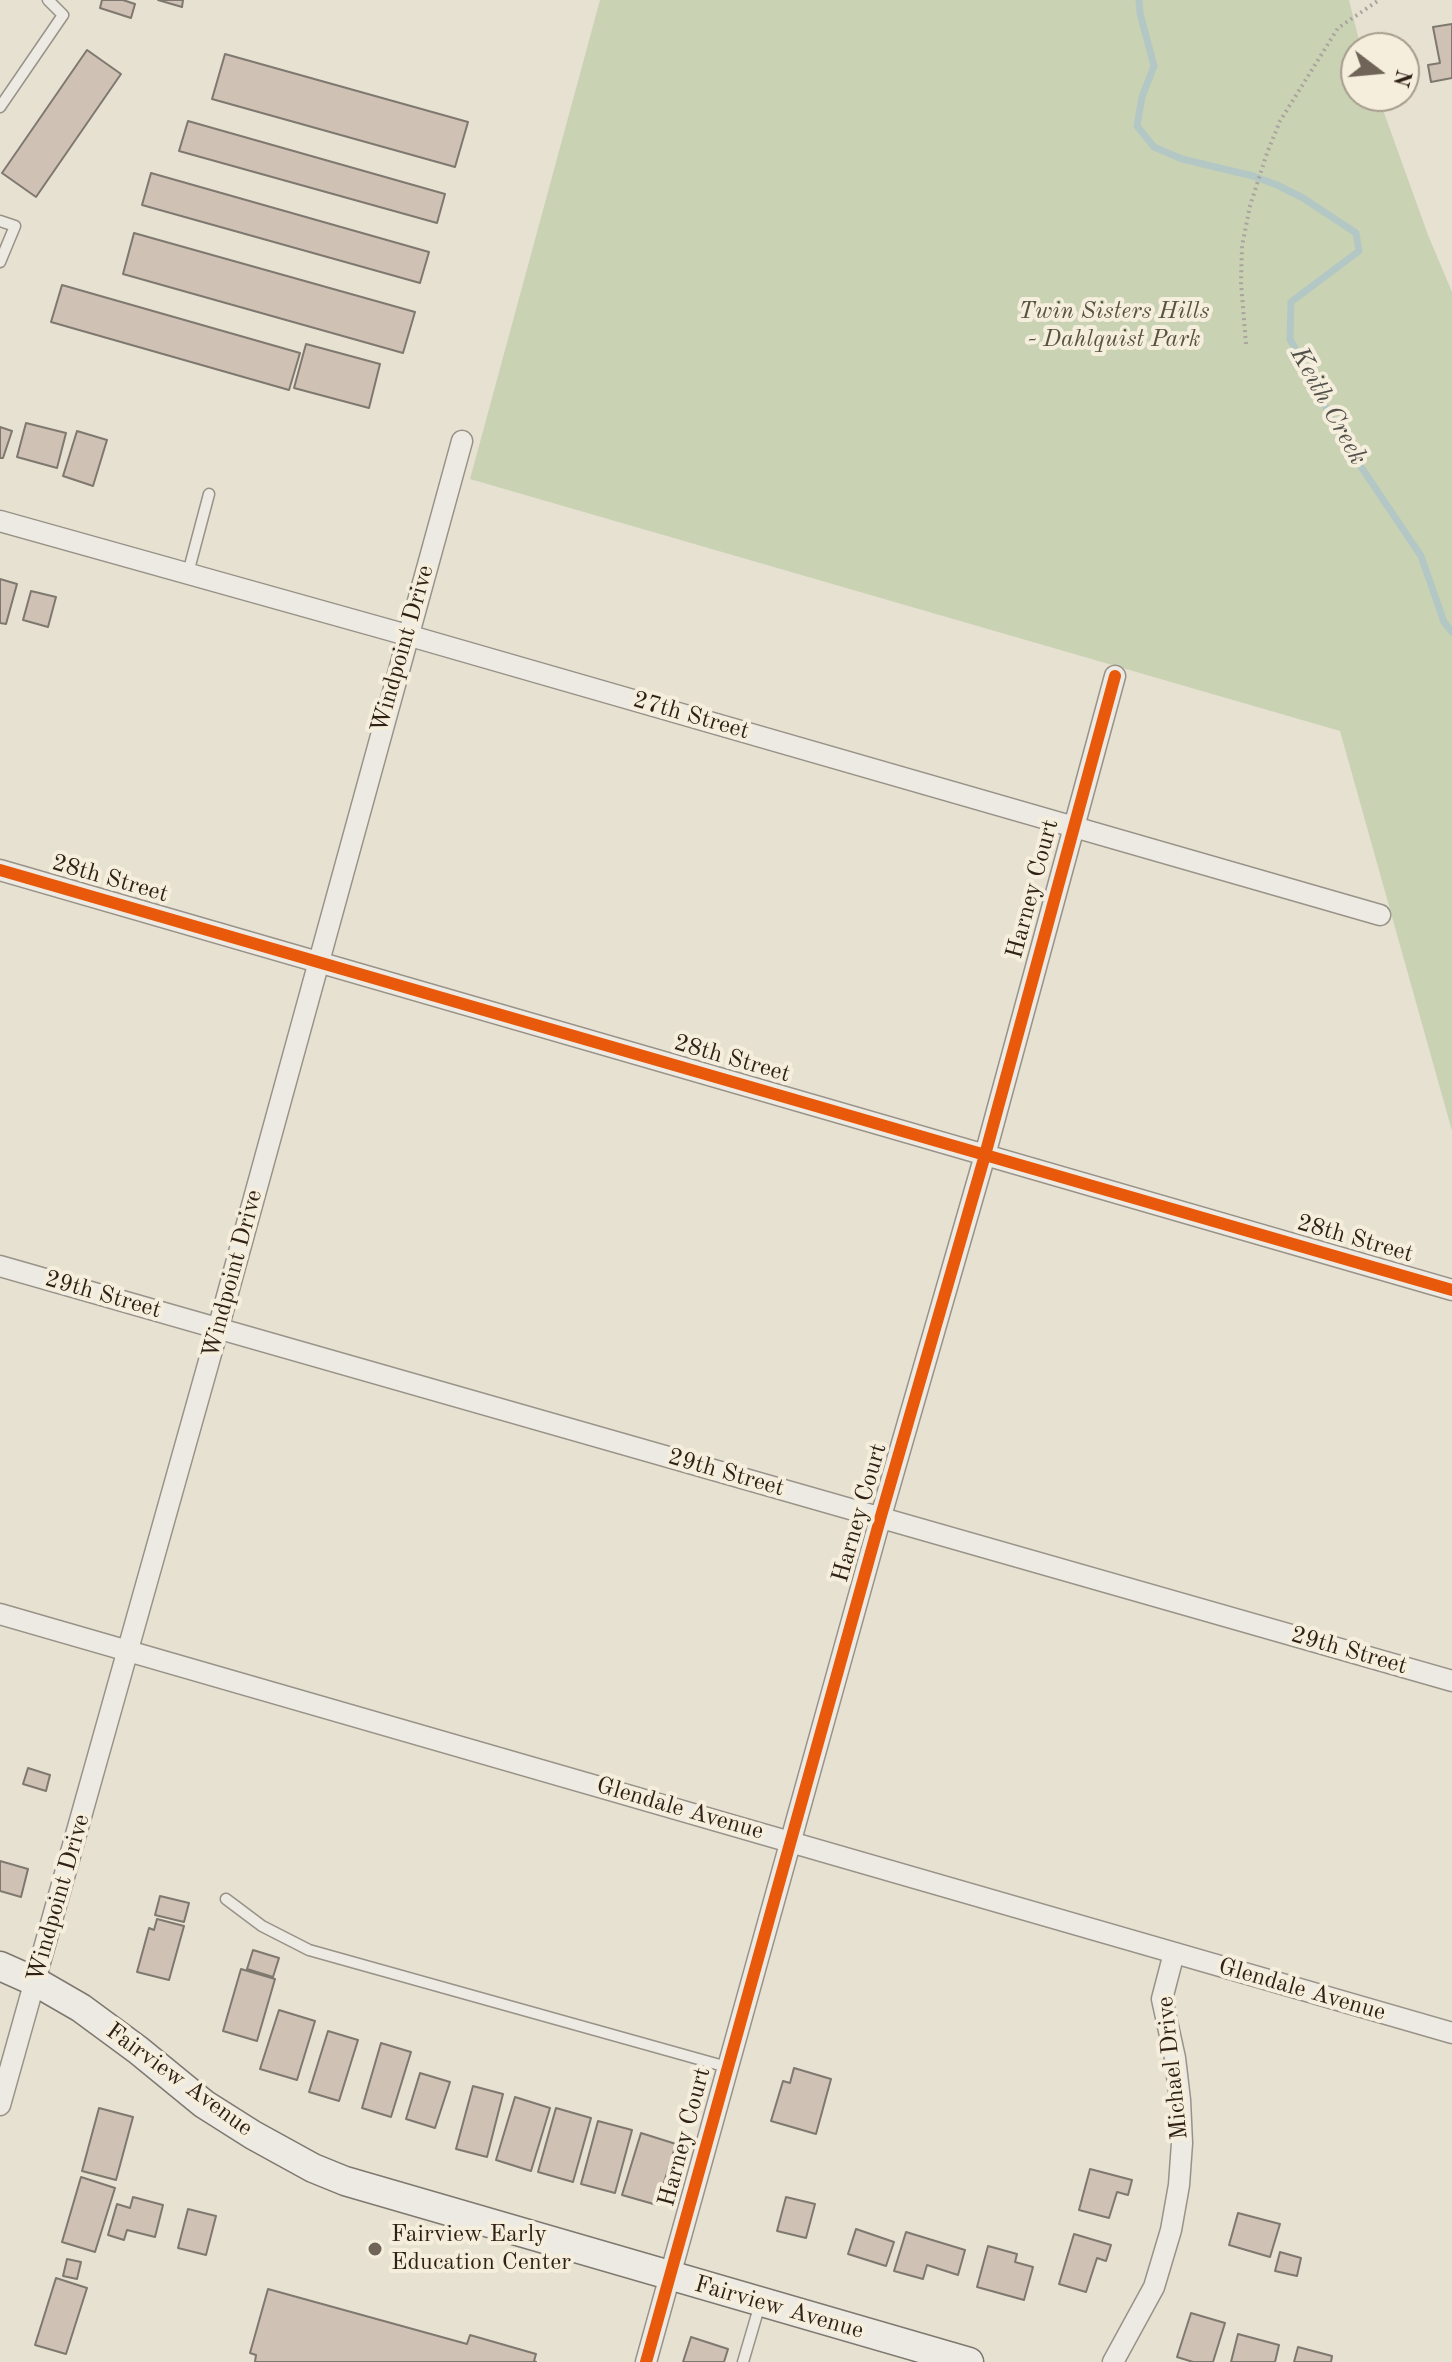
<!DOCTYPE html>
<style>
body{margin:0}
#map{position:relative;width:1452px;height:2362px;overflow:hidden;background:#e7e1d2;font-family:"Old Standard TT",serif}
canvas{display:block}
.north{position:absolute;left:1340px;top:32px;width:80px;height:80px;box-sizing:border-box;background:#f5eedd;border:2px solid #a69c8d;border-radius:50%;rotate:106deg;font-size:22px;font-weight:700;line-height:32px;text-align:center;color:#302116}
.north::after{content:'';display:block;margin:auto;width:28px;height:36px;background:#706458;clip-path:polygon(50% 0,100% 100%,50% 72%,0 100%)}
</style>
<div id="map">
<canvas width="1452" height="2362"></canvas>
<div class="north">N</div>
</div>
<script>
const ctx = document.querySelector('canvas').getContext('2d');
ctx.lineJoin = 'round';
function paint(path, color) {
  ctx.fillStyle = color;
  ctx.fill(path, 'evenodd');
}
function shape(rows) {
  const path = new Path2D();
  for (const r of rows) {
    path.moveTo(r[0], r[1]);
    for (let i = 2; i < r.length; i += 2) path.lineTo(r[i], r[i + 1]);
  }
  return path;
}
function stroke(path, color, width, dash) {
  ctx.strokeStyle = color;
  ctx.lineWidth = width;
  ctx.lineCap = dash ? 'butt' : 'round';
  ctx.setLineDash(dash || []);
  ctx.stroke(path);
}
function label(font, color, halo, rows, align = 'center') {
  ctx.font = font + ' "Old Standard TT",serif';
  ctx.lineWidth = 8;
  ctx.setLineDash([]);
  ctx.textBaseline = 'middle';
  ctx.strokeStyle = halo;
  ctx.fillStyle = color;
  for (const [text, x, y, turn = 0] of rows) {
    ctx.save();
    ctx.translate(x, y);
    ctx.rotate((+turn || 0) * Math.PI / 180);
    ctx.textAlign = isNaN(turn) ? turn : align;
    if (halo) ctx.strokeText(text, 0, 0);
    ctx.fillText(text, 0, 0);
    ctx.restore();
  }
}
const green = shape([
 [600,0,1349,0,1361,48,1356,48,1356,96,1378,96,1428,235,1452,292,1452,1131,1340,731,470,479]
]);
const stream = shape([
 [1139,0,1140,13,1154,66,1142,97,1137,126,1154,147,1182,159,1253,176,1277,185,1303,198,1356,233,1359,251,1291,302,1290,339,1343,440,1421,556,1444,622,1452,632]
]);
const building = shape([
 [102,0,123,0,135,4,131,18,100,8,102,0],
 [158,0,183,0,182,7,158,0],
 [1452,24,1452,78,1431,82,1428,65,1440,63,1433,27,1452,24],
 [87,50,121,74,36,197,2,173,87,50],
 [225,54,468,122,455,167,212,99,225,54],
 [188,121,445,194,437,223,179,151,188,121],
 [151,173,429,252,420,283,142,205,151,173],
 [134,233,415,312,403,353,123,274,134,233],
 [62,285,300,353,289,390,51,322,62,285],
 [306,344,380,364,369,408,294,388,306,344],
 [26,423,66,433,57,468,17,457,26,423],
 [0,427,12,431,3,458,0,458,0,427],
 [77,431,107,440,93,486,63,476,77,431],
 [0,579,17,584,6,624,0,623,0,579],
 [31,591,56,597,48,627,23,620,31,591],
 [28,1768,50,1775,46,1791,23,1784,28,1768],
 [0,1861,28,1869,21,1897,0,1891,0,1861],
 [160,1896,189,1903,184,1922,155,1915,160,1896],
 [157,1919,184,1926,169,1980,137,1972,149,1928,154,1930,157,1919],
 [253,1950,279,1958,273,1977,247,1969,253,1950],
 [241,1969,275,1979,257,2041,223,2031,241,1969],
 [279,2010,315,2021,297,2080,260,2069,279,2010],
 [328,2031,358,2040,339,2101,309,2092,328,2031],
 [381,2043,411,2052,391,2117,362,2108,381,2043],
 [794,2068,831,2079,816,2134,771,2121,783,2081,790,2083,794,2068],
 [420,2073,450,2082,435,2128,406,2119,420,2073],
 [473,2086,503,2094,487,2157,456,2149,473,2086],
 [515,2097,550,2108,531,2171,496,2160,515,2097],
 [99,2108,133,2117,116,2180,82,2171,99,2108],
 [556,2108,591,2118,573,2182,538,2172,556,2108],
 [598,2121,632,2130,615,2193,581,2184,598,2121],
 [641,2133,676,2144,657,2205,622,2195,641,2133],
 [1090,2169,1132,2180,1128,2195,1117,2192,1109,2218,1079,2210,1090,2169],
 [81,2177,115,2188,95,2252,62,2242,81,2177],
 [133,2197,163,2205,155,2237,127,2230,124,2240,108,2235,117,2204,130,2208,133,2197],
 [786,2197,815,2204,806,2238,777,2231,786,2197],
 [188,2209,216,2216,206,2255,178,2248,188,2209],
 [1238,2213,1280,2224,1270,2257,1229,2245,1238,2213],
 [856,2229,894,2242,886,2266,848,2254,856,2229],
 [906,2232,965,2250,958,2275,927,2265,923,2279,894,2271,906,2232],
 [1074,2234,1111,2245,1106,2261,1097,2258,1086,2292,1059,2284,1074,2234],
 [988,2246,1017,2254,1015,2262,1033,2267,1024,2300,977,2287,988,2246],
 [1280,2252,1301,2258,1297,2276,1275,2271,1280,2252],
 [67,2259,81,2262,77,2279,63,2276,67,2259],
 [56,2278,87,2288,66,2354,35,2345,56,2278],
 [268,2289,467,2344,470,2335,536,2354,534,2361,536,2362,255,2362,256,2355,250,2353,268,2289],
 [1191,2313,1225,2323,1213,2362,1193,2362,1177,2357,1191,2313],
 [1238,2334,1279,2345,1275,2362,1231,2362,1238,2334],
 [691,2337,728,2349,724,2362,683,2362,691,2337],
 [1298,2347,1332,2356,1331,2362,1294,2362,1298,2347]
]);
const path = shape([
 [1246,344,1241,283,1242,246,1250,206,1267,153,1280,121,1338,28,1379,0]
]);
const lane = shape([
 [0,107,63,15,48,0],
 [0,221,15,226,0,262],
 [188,573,209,494],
 [226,1899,262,1926,309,1950,727,2067],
 [743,2362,760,2304]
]);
const street = shape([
 [0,521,407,635,1380,915],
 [0,870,1452,1290],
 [0,1266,1452,1681],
 [0,1614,1452,2033],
 [0,2105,218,1329,462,441],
 [646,2362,881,1516,985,1155,1115,676],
 [1113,2362,1154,2287,1171,2230,1179,2185,1182,2143,1180,2100,1175,2058,1162,1999,1174,1953]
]);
const secondary = shape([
 [0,1966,36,1982,81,2008,138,2050,204,2104,253,2135,313,2168,345,2181,969,2362]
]);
const cycleway = shape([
 [0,870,1452,1290],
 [646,2362,881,1516,985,1155,1115,676]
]);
const markers = [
 [375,2249,8,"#706458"]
];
const parkNames = [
 ["Twin Sisters Hills",1114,312],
 ["- Dahlquist Park",1114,340]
];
const streetNames = [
 ["Windpoint Drive",403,649,-74],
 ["27th Street",691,716,16],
 ["28th Street",110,879,16],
 ["Harney Court",1033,889,-75],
 ["28th Street",732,1059,16],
 ["28th Street",1355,1239,16],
 ["Windpoint Drive",233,1274,-75],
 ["29th Street",103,1295,16],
 ["29th Street",726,1473,16],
 ["Harney Court",860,1513,-74],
 ["29th Street",1349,1651,16],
 ["Glendale Avenue",680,1809,16],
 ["Windpoint Drive",59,1898,-74],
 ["Glendale Avenue",1302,1990,16],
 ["Michael Drive",1173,2068,-96],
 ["Fairview Avenue",179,2080,36],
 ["Harney Court",685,2137,-75],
 ["Fairview Avenue",779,2308,16]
];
const poiNames = [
 ["Fairview Early",391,2235],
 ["Education Center",391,2263]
];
const waterNames = [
 ["Keith Creek",1328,406,61]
];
paint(green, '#cad2b4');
stroke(stream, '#b3c8c5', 7);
paint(building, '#d0c1b5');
stroke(building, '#7e786f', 2);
stroke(lane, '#989288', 13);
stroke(street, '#989288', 23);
stroke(secondary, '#7e786f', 31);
stroke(path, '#a9a59e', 4, [2, 4]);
stroke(lane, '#eceae2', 10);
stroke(street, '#eceae2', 20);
stroke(secondary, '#eceae2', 28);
stroke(cycleway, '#e8590c', 12);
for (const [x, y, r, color] of markers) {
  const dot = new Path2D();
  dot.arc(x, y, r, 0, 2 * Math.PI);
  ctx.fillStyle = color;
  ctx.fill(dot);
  stroke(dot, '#f5eedd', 3);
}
label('italic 24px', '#57533e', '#f5eedd', parkNames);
label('24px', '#302116', '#f5eedd', streetNames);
label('24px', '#302116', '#f5eedd', poiNames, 'left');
label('italic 26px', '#515049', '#f5eedd', waterNames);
</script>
